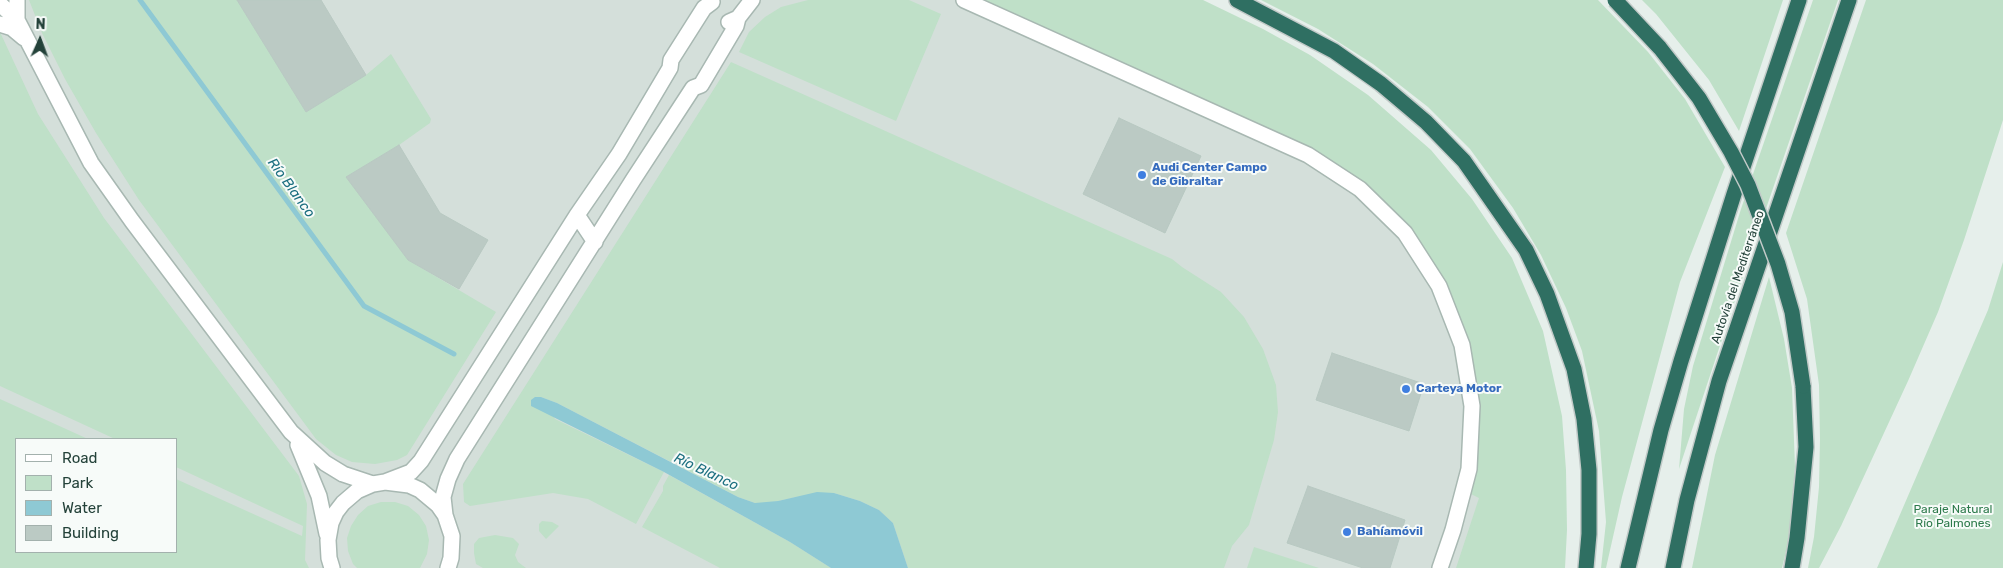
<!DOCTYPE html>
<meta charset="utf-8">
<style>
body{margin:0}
#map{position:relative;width:2003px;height:568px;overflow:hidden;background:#e6efeb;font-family:Rubik,sans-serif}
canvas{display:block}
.legend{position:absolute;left:15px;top:438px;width:162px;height:115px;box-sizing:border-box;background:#f7fbf9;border:1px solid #a3b1ad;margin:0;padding:6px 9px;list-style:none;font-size:15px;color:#24423a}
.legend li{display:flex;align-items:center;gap:10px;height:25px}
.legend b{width:25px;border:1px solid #a3b1ad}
.north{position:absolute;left:15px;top:15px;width:50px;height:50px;-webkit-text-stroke:4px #f7fbf9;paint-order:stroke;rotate:2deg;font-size:14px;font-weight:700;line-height:20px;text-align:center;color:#24423a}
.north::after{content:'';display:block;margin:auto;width:18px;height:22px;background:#24423a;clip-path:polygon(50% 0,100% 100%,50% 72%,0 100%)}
</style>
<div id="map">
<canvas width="2003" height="568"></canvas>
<ul class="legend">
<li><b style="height:6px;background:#fff"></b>Road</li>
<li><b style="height:14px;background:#bfe0c8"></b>Park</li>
<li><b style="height:14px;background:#8ec9d4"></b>Water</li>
<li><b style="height:14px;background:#bbcac4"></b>Building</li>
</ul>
<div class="north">N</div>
</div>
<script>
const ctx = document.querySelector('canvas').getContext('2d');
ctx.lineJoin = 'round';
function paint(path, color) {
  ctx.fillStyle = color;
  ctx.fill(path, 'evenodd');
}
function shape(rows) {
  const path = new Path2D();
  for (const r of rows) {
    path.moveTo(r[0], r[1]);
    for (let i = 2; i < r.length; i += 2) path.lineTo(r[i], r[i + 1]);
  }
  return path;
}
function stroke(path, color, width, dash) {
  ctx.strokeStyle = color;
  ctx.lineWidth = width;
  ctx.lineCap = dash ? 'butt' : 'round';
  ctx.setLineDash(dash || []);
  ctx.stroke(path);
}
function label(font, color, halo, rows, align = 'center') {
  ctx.font = font + ' Rubik,sans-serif';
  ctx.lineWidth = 4;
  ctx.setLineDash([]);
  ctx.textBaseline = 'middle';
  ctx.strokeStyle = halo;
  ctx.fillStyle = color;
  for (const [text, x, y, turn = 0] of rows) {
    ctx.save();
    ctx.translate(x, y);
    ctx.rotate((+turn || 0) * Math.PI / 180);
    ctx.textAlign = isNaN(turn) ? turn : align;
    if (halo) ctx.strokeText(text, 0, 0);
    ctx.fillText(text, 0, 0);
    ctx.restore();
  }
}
const built = shape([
 [0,0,1125,0,1423,189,1561,568,282,568,176,504,176,439,39,439,0,421]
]);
const green = shape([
 [29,0,237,0,306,112,366,75,391,54,431,119,430,123,399,145,346,177,408,260,496,312,407,455,397,460,375,464,352,462,336,455,316,439,139,200,96,133,65,79,42,33],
 [808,0,909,0,941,14,896,121,739,52,749,32,765,17,781,7],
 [980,0,1203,0,1263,29,1310,55,1368,95,1431,150,1472,199,1512,258,1543,331,1562,416,1566,470,1567,530,1565,568,1456,568,1479,498,1471,494,1476,471,1465,337,1381,202,1321,154,1287,137],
 [1261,0,1598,0,1648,52,1685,99,1725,167,1680,282,1622,497,1606,568,1601,568,1606,522,1599,431,1582,351,1566,308,1541,255,1513,208,1470,149,1428,107,1373,64,1318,29],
 [1642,0,1783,0,1739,131,1709,80,1656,14],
 [1813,0,1838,0,1751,252,1679,469,1684,409,1693,366,1741,209],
 [1866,0,2003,0,2003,120,1964,240,1938,312,1908,381,1841,526,1819,568,1808,568,1814,537,1819,487,1820,439,1819,385,1807,299,1786,233],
 [0,32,38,114,104,218,299,476,307,504,305,560,309,568,0,568,0,399,88,439,16,439,16,552,176,552,176,479,302,536,303,526,176,467,176,439,115,439,0,386],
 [731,62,1172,259,1182,267,1221,292,1244,317,1263,349,1276,385,1278,412,1274,440,1249,525,1232,546,1224,568,908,568,893,523,879,510,860,501,834,493,796,497,765,504,755,503,738,497,677,465,682,457,675,453,671,462,557,403,541,397,555,419,664,472,636,524,588,499,553,493,470,506,464,502,463,484],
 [2003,262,2003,568,1877,568,1988,310],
 [1769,277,1784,339,1792,388,1795,467,1790,534,1782,568,1692,568,1715,455],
 [669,475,790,542,831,568,720,568,642,527,663,491,663,486],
 [381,502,395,502,408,506,419,515,426,526,429,540,427,554,420,568,357,568,353,564,348,551,347,538,351,526,358,515,368,506],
 [542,521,552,522,559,526,546,539,539,531,539,524],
 [495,535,513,538,519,544,515,555,518,562,526,568,483,568,476,564,474,553,474,544,479,538],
 [1254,547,1319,568,1247,568]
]);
const water = shape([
 [535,397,541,397,557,403,738,497,755,503,778,501,817,492,834,493,860,501,879,510,893,523,908,568,831,568,790,542,664,472,531,406,531,400]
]);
const stream = shape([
 [140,0,364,306,454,354]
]);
const building = shape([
 [237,0,321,0,366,75,306,112,237,0],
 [1119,118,1201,156,1165,233,1083,194,1119,118],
 [399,145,440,213,488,240,459,289,408,260,346,177,399,145],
 [1332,353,1424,384,1409,431,1316,400,1332,353],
 [1308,486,1405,520,1390,568,1363,568,1287,543,1308,486]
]);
const minor = shape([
 [17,0,17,20],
 [964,0,1308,155,1360,189,1405,233,1439,286,1462,345,1472,406,1469,469,1453,530,1440,568],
 [0,4,17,20,91,163,132,221,291,432,325,463,343,474,373,484],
 [729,22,738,18,752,0],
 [0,24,12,28,24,38],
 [577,215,595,242],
 [298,445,319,496,327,534],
 [385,482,411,472,421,461,577,215,619,154,670,68,671,60,704,8,712,2],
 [445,515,443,497,448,479,457,459,633,180,693,88,701,85,736,26,738,18],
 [332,568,329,558,328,540,331,523,336,512,343,503,357,491,373,484,385,482,409,485,420,490,438,505,445,515,452,536,451,558,448,568]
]);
const highway = shape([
 [1237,0,1334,51,1381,84,1426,122,1464,161,1526,250,1547,294,1574,369,1584,419,1589,470,1589,534,1586,568],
 [1628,568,1661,430,1681,361,1734,194,1799,0],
 [1673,568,1687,500,1719,381,1849,0],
 [1792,568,1797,538,1806,447,1803,386]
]);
const highwayBridge = shape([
 [1615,0,1660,48,1699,98,1731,152,1748,185,1778,264,1792,312,1803,386]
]);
const markers = [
 [1142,175,5,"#3f7fe0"],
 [1406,389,5,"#3f7fe0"],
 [1347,532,5,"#3f7fe0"]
];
const shopNames = [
 ["Audi Center Campo",1152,168],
 ["de Gibraltar",1152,182],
 ["Carteya Motor",1416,389],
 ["Bahíamóvil",1357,532]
];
const streetNames = [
 ["Autovía del Mediterráneo",1738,277,-71]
];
const parkNames = [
 ["Paraje Natural",1953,510],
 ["Río Palmones",1953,524]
];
const waterNames = [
 ["Río Blanco",291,188,54],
 ["Río Blanco",706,472,25]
];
paint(built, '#d4dfda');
paint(green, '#bfe0c8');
paint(water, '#8ec9d4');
stroke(stream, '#8ec9d4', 5);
paint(building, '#bbcac4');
stroke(building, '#b8c9c2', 1);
stroke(minor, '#a8b8b2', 18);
stroke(highway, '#c2cac8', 18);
stroke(minor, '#fff', 15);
stroke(highway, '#2f6f62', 15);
stroke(highwayBridge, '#c2cac8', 18, []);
stroke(highwayBridge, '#2f6f62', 15);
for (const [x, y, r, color] of markers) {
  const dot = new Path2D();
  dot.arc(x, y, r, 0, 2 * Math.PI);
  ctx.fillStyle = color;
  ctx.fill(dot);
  stroke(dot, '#f7fbf9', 2);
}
label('bold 12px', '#366cbe', '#f7fbf9', shopNames, 'left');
label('12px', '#24423a', '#f7fbf9', streetNames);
label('12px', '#2d7a4b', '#f7fbf9', parkNames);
label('italic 14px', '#1c6f80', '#f7fbf9', waterNames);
</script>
